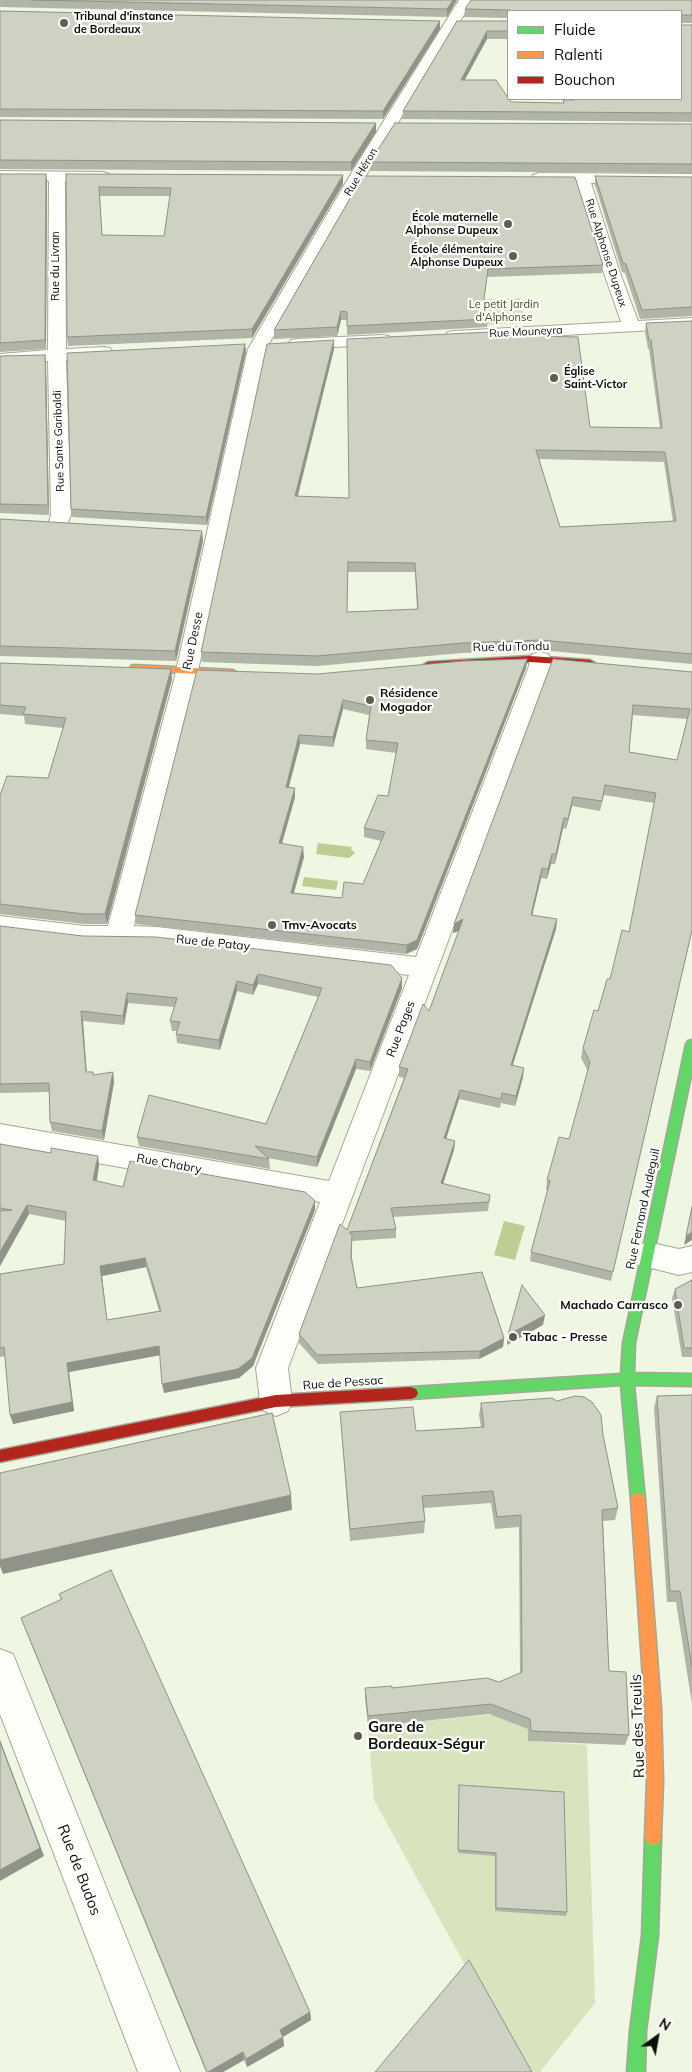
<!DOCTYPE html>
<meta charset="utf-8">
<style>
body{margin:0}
#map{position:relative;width:692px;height:2072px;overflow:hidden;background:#eff6e1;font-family:Mulish,sans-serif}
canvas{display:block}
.legend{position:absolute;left:507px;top:10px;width:175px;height:90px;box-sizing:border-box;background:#fff;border:1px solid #9d9f9b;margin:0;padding:6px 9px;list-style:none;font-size:15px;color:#0b0f04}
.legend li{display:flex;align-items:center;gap:10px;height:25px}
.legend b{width:25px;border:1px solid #9d9f9b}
.north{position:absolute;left:632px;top:2012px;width:50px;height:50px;-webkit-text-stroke:4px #fff;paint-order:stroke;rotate:32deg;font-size:14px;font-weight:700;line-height:20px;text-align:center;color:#0b0f04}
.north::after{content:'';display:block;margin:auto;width:18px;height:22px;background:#0b0f04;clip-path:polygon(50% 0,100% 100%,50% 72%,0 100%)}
</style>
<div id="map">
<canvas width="692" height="2072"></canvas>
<ul class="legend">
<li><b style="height:6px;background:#63d668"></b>Fluide</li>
<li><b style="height:6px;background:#ff974d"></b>Ralenti</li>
<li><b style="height:6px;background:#b3261e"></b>Bouchon</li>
</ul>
<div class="north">N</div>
</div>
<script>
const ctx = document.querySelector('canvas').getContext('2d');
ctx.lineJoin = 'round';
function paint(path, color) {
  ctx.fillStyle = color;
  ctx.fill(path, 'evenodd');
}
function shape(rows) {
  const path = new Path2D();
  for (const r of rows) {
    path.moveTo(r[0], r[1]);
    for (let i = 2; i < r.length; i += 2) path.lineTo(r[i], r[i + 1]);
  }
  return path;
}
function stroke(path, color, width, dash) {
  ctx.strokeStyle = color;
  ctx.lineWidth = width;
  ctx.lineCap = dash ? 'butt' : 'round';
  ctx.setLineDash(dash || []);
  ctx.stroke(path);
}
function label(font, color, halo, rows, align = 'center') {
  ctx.font = font + ' Mulish,sans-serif';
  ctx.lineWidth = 4.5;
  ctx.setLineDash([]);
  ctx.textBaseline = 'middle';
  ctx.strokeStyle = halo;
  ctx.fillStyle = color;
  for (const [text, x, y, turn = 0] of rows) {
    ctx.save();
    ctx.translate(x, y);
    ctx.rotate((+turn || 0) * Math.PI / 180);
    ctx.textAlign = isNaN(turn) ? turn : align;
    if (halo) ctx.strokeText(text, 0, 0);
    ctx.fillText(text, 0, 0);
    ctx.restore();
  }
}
const green = shape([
 [520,298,525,323,487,325,483,308,489,307,487,299],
 [496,1714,528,1722,529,1741,587,1745,595,2003,540,2072,524,2072,374,1800,368,1727]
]);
const water = shape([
 [318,843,352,847,351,849,355,853,349,858,316,854],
 [304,877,338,881,336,890,302,886],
 [504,1221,525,1226,515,1260,494,1255]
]);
const street = shape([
 [459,0,473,0,368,172,266,349,196,680,135,920,134,926,157,927,416,957,529,666,529,659,532,654,540,652,548,654,551,659,551,666,288,1368,292,1401,288,1411,276,1416,264,1411,260,1401,256,1368,320,1202,0,1146,0,1124,329,1181,409,975,157,945,85,944,0,934,0,916,85,926,108,926,174,680,248,349,352,172,459,0],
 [0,171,103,172,109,174,111,177,109,180,103,182,65,181,66,349,104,347,110,348,113,352,110,356,104,357,66,360,71,515,65,529,58,531,51,529,48,525,51,515,48,361,0,364,0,354,48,350,49,181,0,181,0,171],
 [539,173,692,174,692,184,591,183,620,273,638,321,692,318,692,328,454,341,448,340,445,336,448,332,454,331,621,322,604,273,576,183,533,181,531,178,533,175,539,173],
 [383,335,389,336,392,340,389,344,297,349,291,348,288,344,291,340,297,339,383,335],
 [647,1242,679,1249,692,1246,692,1272,679,1275,636,1264,632,1255,636,1246,647,1242],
 [0,1649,13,1654,180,2072,138,2072,0,1714,0,1649]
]);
const fast = shape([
 [692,1040,692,1071,635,1343,634,1373,692,1374,692,1386,634,1385,645,1499,643,1504,638,1505,633,1504,631,1499,621,1385,411,1399,406,1397,404,1393,406,1389,411,1387,621,1374,623,1343,686,1044,688,1041,692,1040],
 [653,1829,659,1831,661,1837,658,1936,646,2031,645,2072,627,2072,630,2031,642,1936,645,1837,647,1831,653,1829]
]);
const slow = shape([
 [134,665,233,670,238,673,233,676,131,670,131,666,134,665],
 [638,1493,643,1494,645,1499,661,1708,663,1781,661,1837,659,1843,653,1845,647,1843,645,1837,647,1781,645,1708,631,1499,633,1494,638,1493]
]);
const jam = shape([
 [530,656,590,660,595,663,590,666,530,662,428,668,423,665,428,662,530,656],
 [411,1387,416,1389,418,1393,416,1397,411,1399,276,1407,0,1462,0,1450,276,1395,411,1387]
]);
const wall = shape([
 [0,0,457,0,447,17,0,7],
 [692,0,692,23,681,23,681,11,508,11,508,18,464,17,465,9],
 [0,11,440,21,440,29,383,119,0,117],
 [457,21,508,21,508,39,487,39,465,80,511,102,563,103,563,100,574,100,574,99,681,99,692,25,692,122,402,119,403,111],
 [0,120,376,123,376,132,351,171,0,169],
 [692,124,692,173,370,171,370,162],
 [0,174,46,174,47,183,46,349,0,352],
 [66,174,343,175,343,184,252,338,68,346,67,337],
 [100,196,170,196,164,236,102,235],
 [363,176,603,265,602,273,487,277,484,301,488,319,487,327,347,335,347,320,341,320,337,336,274,339,274,330],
 [595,176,692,177,692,316,640,319,625,273,622,272,595,185],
 [692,321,692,664,540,650,462,653,317,666,202,662,201,652,334,340,334,349,298,496,349,498,491,336,590,427,660,428,649,349,648,349,645,332,646,323],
 [539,459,664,462,673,522,560,527],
 [348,572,415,572,417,609,347,612],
 [245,344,246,352,207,525,72,517,71,509],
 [45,355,46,364,49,515,0,513,0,356],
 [0,519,202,531,203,541,176,661,0,656],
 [527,659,526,668,417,949,406,954,136,924,135,915,317,674],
 [343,709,369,715,366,740,366,749,396,753,388,796,364,828,364,837,381,841,363,884,342,898,294,893,304,857,282,844,295,797,289,787,300,744,333,747],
 [553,659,692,672,692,931,611,1281,530,1261,531,1252,548,1190,546,1190,547,1180,569,1139,588,1071,581,1058,583,1048,598,1011,610,979,629,932,654,803,604,795,600,811,572,806,566,829,563,828,555,864,551,864,547,879,541,878,532,915,557,919,556,929,512,1065,523,1077,515,1106,501,1103,500,1108,459,1099,446,1139,455,1141,454,1150,443,1184,490,1195,488,1211,393,1217,396,1229,396,1238,352,1241,352,1258,357,1288,504,1338,503,1347,479,1359,318,1364,299,1343,299,1334,347,1230,404,1078,399,1077,399,1067,429,1011,459,931,453,933],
 [633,715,687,719,677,760,629,752],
 [0,663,171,669,172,679,107,924,85,924,0,914,0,795,48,778,63,728,25,724,24,716,0,714],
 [0,926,402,988,370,1071,356,1069,317,1167,268,1158,269,1159,270,1169,139,1146,137,1137,266,1124,318,997,258,984,253,995,237,991,220,1050,177,1043,176,1034,177,1031,172,1031,170,1021,174,1007,128,1003,124,1025,83,1021,87,1072,94,1075,113,1072,114,1082,104,1140,52,1131,50,1122,49,1092,0,1093],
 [0,1144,51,1153,98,1156,99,1165,97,1181,123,1187,315,1201,315,1210,253,1366,239,1378,164,1393,160,1355,69,1372,74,1411,13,1424,5,1356,0,1357,0,1274,64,1264,66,1221,29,1214,0,1266],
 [146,1267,159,1311,107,1320,102,1276],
 [692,1280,692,1357,682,1357,672,1298,675,1289],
 [692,1395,692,1704,676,1602,667,1602,654,1408,657,1396],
 [481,1403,603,1435,618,1508,615,1520,603,1521,609,1671,629,1735,625,1745,528,1741,528,1729,489,1714,368,1727,365,1698,365,1688,392,1688,499,1682,520,1673,519,1527,495,1529,491,1503,424,1508,425,1521,424,1533,350,1541,341,1424,340,1412,416,1431,481,1427,479,1415],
 [59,1594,310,2012,311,2020,283,2037,284,2046,247,2067,244,2060,223,2072,206,2072,26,1631,21,1618,61,1600],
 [459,1785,567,1912,566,1916,495,1911,495,1856,458,1853]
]);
const shadedWall = shape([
 [453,0,457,0,447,17,447,9],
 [440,21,440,29,383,119,383,111],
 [487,31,487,39,460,88,461,80],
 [376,123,376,132,351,171,351,162],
 [46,174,47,183,46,349,45,340],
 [343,175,343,184,252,338,252,329],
 [341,311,341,320,337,336,337,327],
 [334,340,334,349,295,506,295,496],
 [245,344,246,352,207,525,206,517],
 [45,355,46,364,49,515,48,505],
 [202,531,203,541,176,661,175,651],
 [527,659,526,668,417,949,406,954,407,945],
 [171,669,172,679,107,924,105,914],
 [343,700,343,709,333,747,333,737],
 [299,735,300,744,286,797,286,787],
 [295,788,295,797,279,853,279,843],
 [573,797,572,806,566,829,568,819],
 [564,818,563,828,555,864,556,854],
 [303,847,304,857,291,902,291,893],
 [552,854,551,864,547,879,548,869],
 [542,868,541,878,530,925,531,915],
 [463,919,463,929,453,933,454,924],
 [557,919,556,929,510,1074,511,1065],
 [258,974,258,984,253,995,253,985],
 [402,978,402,988,370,1071,370,1062],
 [237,981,237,991,220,1050,219,1040],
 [127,993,128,1003,124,1025,123,1016],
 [81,1011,83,1021,87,1082,86,1072],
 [356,1059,356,1069,317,1167,317,1157],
 [524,1068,523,1077,515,1106,516,1096],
 [113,1072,114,1082,104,1140,102,1131],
 [460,1090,459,1099,443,1148,444,1138],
 [455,1141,454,1150,440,1193,441,1183],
 [98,1156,99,1165,95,1190,93,1180],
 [315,1201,315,1210,253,1366,239,1378,164,1393,162,1384],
 [27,1205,29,1214,0,1266,0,1252],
 [692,1232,692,1240,684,1245,686,1236],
 [145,1258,146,1267,102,1276,108,1329,100,1266],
 [545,1315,543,1325,507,1345,508,1335],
 [504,1338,503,1347,479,1359,480,1351],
 [159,1346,161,1355,69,1372,74,1411,13,1424,10,1415,67,1363],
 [291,1495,292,1510,3,1574,0,1566,0,1560],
 [0,1740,44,1856,0,1881],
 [310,2012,311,2020,281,2038,280,2030],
 [283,2037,284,2046,247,2067,246,2059],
 [243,2052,244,2060,223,2072,208,2072]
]);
const building = shape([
 [33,0,453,0,447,9,33,0],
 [471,0,692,0,692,15,681,15,681,11,510,11,509,10,465,9,471,0],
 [0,11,440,21,383,111,0,109,0,11],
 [457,21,508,21,508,31,487,31,461,80,496,80,511,102,564,103,563,100,575,100,575,99,681,99,681,25,692,25,692,113,403,111,457,21],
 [0,120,376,123,351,162,0,160,0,120],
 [395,123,692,124,692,164,370,162,395,123],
 [0,174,46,174,45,340,0,343,0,174],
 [66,174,343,175,252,329,67,337,66,174],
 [99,187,171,188,164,236,102,235,99,187],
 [363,176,575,177,603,265,488,269,484,299,488,319,347,326,347,312,341,311,337,327,274,330,363,176],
 [595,176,692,177,692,307,642,310,626,264,623,263,595,176],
 [692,321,692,654,541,640,463,643,317,656,201,652,267,344,334,340,295,496,349,498,347,339,490,332,491,336,523,336,530,332,536,336,578,337,590,427,662,428,651,340,649,340,646,323,692,321],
 [536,450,665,452,676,521,560,527,536,450],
 [348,562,415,563,418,609,347,612,348,562],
 [245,344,206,517,71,509,67,353,245,344],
 [45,355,48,505,0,504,0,356,45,355],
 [0,519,202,531,175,651,0,646,0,519],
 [527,659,417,940,407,945,135,915,197,670,317,674,463,661,527,659],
 [343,700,371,706,366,740,398,743,388,796,378,795,364,828,385,832,363,884,344,882,342,898,291,893,303,847,279,843,295,788,286,787,299,735,333,737,343,700],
 [553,659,692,672,692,930,613,1272,531,1252,550,1181,547,1180,559,1137,569,1139,590,1062,583,1048,594,1010,598,1011,607,979,610,979,622,930,629,932,656,793,605,785,602,801,573,797,568,819,564,818,556,854,552,854,548,869,542,868,531,915,557,919,511,1065,524,1068,516,1096,502,1093,501,1099,460,1090,444,1138,455,1141,441,1183,490,1195,489,1202,391,1208,396,1229,349,1232,352,1235,351,1257,357,1288,482,1272,504,1338,480,1351,317,1355,299,1334,340,1224,347,1230,408,1069,399,1067,423,1004,429,1011,463,919,454,924,553,659],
 [633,705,690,709,677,760,629,752,633,705],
 [0,663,171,669,105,914,84,914,0,904,0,795,7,776,48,778,66,718,23,714,26,707,0,705,0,663],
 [0,926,83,936,156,937,391,965,402,978,370,1062,356,1059,317,1157,255,1146,269,1159,137,1137,149,1095,266,1124,322,988,258,974,253,985,237,981,219,1040,176,1034,180,1022,170,1021,177,998,127,993,123,1016,81,1011,86,1072,93,1072,93,1075,113,1072,102,1131,50,1122,49,1083,0,1084,0,926],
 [0,1144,51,1153,51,1148,98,1156,93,1180,123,1187,130,1161,305,1192,315,1201,252,1358,238,1369,162,1384,159,1346,67,1363,72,1402,10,1415,4,1347,0,1348,0,1274,64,1264,66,1212,27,1205,0,1252,0,1211,12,1210,0,1208,0,1144],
 [145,1258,161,1311,107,1320,100,1266,145,1258],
 [692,1207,692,1232,686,1236,692,1207],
 [692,1280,692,1348,684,1348,675,1289,692,1280],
 [522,1285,545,1315,508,1335,522,1285],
 [692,1395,692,1667,680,1591,670,1591,657,1396,692,1395],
 [575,1396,584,1397,592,1402,601,1415,603,1435,618,1508,602,1510,609,1671,626,1672,629,1735,531,1731,530,1719,491,1704,368,1716,365,1688,392,1686,392,1688,487,1678,499,1682,522,1672,521,1515,497,1517,493,1491,422,1496,425,1521,350,1529,340,1412,413,1407,416,1431,484,1427,481,1403,552,1398,557,1401,575,1396],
 [272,1413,291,1495,0,1560,0,1473,272,1413],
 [111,1570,310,2012,280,2030,283,2037,246,2059,243,2052,208,2072,207,2072,21,1618,62,1599,59,1594,111,1570],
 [0,1742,40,1848,0,1870,0,1742],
 [459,1785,564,1792,567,1912,496,1908,496,1853,458,1850,459,1785],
 [469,1960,532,2072,375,2072,469,1960]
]);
const markers = [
 [64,23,5,"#5b6051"],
 [508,224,5,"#5b6051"],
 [513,256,5,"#5b6051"],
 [554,378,5,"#5b6051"],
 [370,700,5,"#5b6051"],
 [272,925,5,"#5b6051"],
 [678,1305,5,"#5b6051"],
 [513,1337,5,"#5b6051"],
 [358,1736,5,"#5b6051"]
];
const farPoinames = [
 ["Tribunal d'instance",74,17],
 ["de Bordeaux",74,30],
 ["École maternelle",498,218,"right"],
 ["Alphonse Dupeux",498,231,"right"],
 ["École élémentaire",503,250,"right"],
 ["Alphonse Dupeux",503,263,"right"],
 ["Église",564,372],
 ["Saint-Victor",564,385]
];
const farStreetnames = [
 ["Rue Héron",361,172,-59],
 ["Rue Alphonse Dupeux",606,253,72],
 ["Rue du Livran",56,266,-90],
 ["Rue Mouneyra",526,332,-3],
 ["Rue Sante Garibaldi",59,441,-92]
];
const farParknames = [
 ["Le petit Jardin",504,305],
 ["d'Alphonse",504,318]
];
const streetNames = [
 ["Rue Desse",193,641,-78],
 ["Rue du Tondu",511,647,-1],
 ["Rue de Patay",213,943,6],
 ["Rue Pages",401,1029,-69],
 ["Rue Chabry",169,1164,10],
 ["Rue Fernand Audeguil",643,1209,-78],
 ["Rue de Pessac",343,1383,-4]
];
const poiNames = [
 ["Résidence",380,693],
 ["Mogador",380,707],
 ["Tmv-Avocats",282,925],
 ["Machado Carrasco",668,1305,"right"],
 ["Tabac - Presse",523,1337]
];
const nearStreetnames = [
 ["Rue des Treuils",638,1726,-92],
 ["Rue de Budos",79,1870,69]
];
const nearPoinames = [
 ["Gare de",368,1727],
 ["Bordeaux-Ségur",368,1744]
];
paint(green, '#d7e4bd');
paint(water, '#bcce92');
stroke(street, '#a3a898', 2);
stroke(fast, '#a3a898', 3);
stroke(slow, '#a3a898', 3);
stroke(jam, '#a3a898', 3);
paint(street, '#fdfefa');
paint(fast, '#63d668');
paint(slow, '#ff974d');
paint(jam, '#b3261e');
paint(wall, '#b0b5a7');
paint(shadedWall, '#909388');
paint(building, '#cdd2c2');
stroke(building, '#909388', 1);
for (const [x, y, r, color] of markers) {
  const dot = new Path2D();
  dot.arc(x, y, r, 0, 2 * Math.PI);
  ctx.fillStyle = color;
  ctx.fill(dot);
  stroke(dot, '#fff', 2);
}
label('bold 11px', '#0b0f04', '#fff', farPoinames, 'left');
label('11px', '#0b0f04', '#fff', farStreetnames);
label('11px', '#425018', '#fff', farParknames);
label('12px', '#0b0f04', '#fff', streetNames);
label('bold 12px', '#0b0f04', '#fff', poiNames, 'left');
label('15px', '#0b0f04', '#fff', nearStreetnames);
label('bold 15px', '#0b0f04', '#fff', nearPoinames, 'left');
</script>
